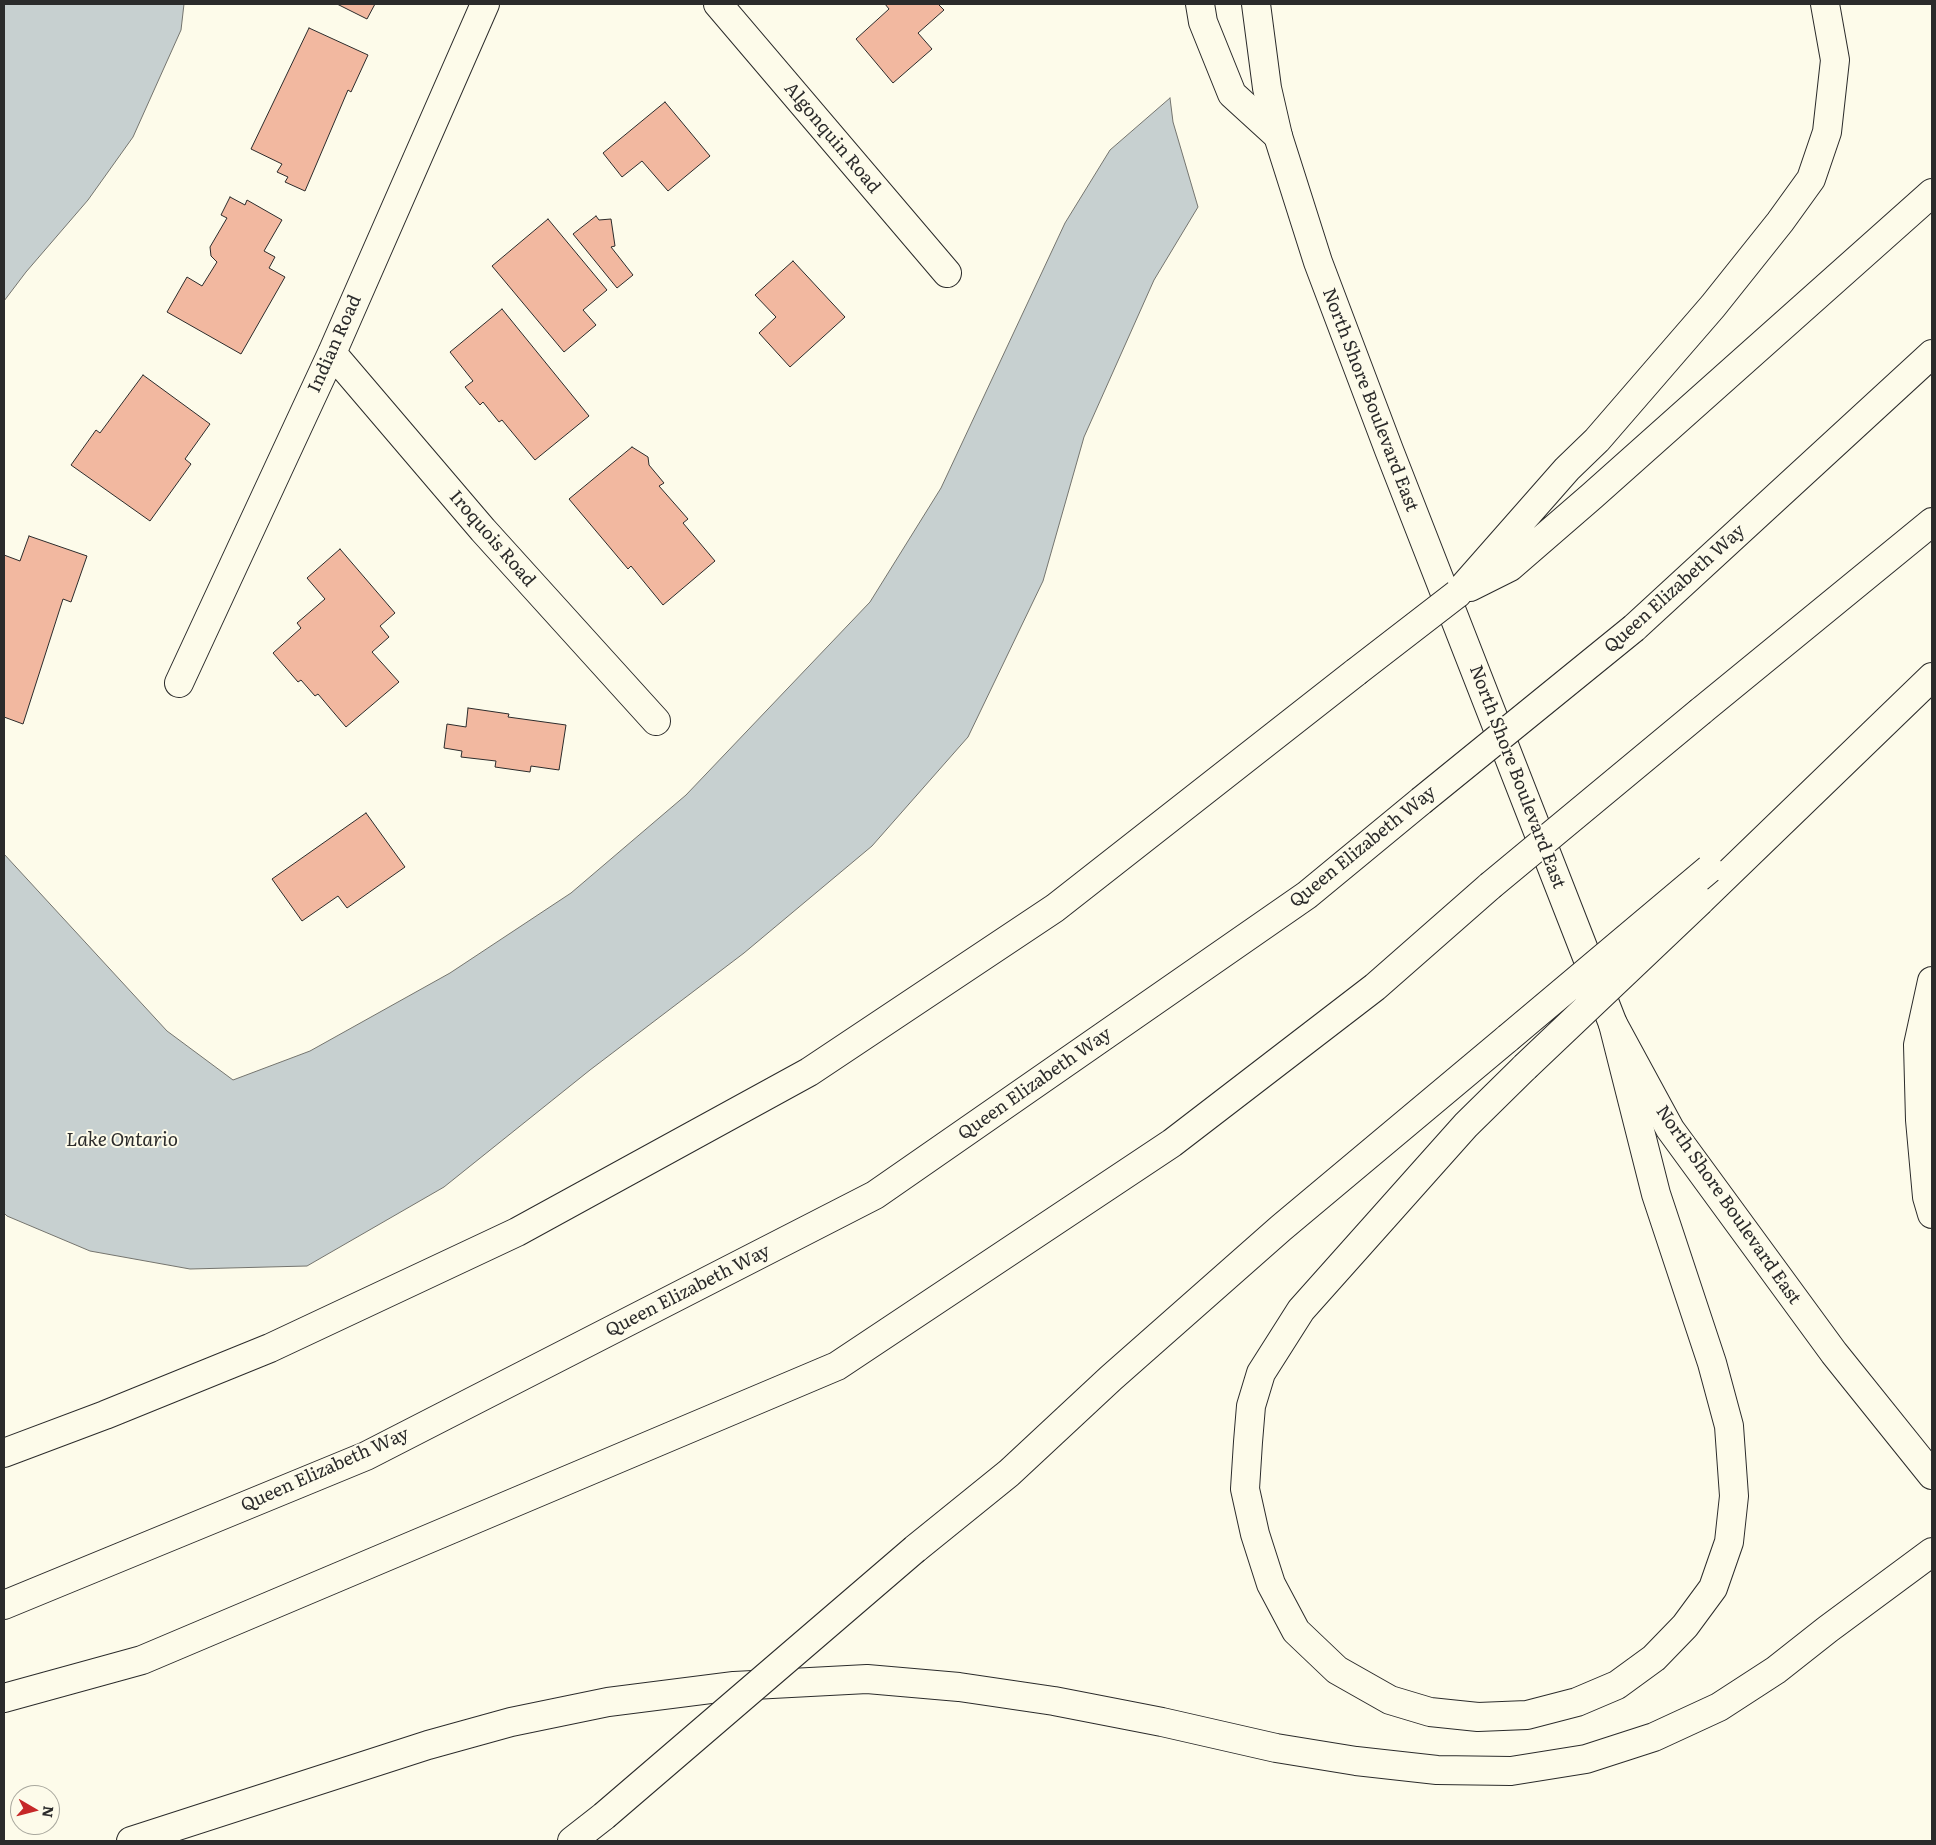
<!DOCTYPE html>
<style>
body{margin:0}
#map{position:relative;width:1936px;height:1845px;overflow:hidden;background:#fdfbea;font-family:Literata,serif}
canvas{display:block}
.frame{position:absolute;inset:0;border:5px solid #2b2b2b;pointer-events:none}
.north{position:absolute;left:10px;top:1785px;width:50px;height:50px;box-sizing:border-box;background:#fdfbea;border:1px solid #a9a89e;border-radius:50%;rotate:98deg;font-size:14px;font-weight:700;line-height:20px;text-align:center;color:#2b2b2b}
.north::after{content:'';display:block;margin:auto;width:18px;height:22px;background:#c62828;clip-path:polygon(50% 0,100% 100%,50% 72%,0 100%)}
</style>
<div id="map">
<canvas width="1936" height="1845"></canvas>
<div class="frame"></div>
<div class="north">N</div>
</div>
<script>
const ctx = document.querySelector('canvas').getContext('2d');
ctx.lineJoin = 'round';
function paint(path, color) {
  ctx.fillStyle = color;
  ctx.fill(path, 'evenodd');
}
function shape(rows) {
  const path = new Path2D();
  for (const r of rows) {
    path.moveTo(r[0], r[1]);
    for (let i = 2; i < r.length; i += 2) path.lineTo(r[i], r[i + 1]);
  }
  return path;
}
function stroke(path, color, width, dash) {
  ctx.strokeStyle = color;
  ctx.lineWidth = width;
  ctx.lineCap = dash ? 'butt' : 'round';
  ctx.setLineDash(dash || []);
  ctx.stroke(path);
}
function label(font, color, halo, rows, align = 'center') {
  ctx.font = font + ' Literata,serif';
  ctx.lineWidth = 4;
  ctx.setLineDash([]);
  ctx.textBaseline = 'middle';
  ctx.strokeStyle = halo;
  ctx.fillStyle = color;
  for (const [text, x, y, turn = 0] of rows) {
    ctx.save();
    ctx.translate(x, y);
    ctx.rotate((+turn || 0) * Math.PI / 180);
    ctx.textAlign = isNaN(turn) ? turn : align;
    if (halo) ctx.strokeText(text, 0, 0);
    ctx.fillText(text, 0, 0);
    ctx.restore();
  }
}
const water = shape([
 [4,4,184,4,181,30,133,137,88,200,26,272,4,301,4,4],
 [1170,98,1173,122,1198,207,1154,280,1084,437,1043,581,968,737,872,846,744,953,590,1070,444,1187,307,1266,190,1269,90,1251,7,1216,4,1213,4,854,167,1031,233,1080,310,1051,450,973,571,893,686,795,870,602,941,488,1065,223,1110,150,1170,98]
]);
const building = shape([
 [337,4,375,4,367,19,337,4],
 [885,4,938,4,944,10,918,33,932,49,893,83,856,39,889,9,885,4],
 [309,28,368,55,351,92,348,90,305,191,285,182,288,177,277,172,282,164,251,149,309,28],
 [665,102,710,156,668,191,642,161,622,177,603,153,665,102],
 [230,197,245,205,247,200,282,220,264,251,275,257,269,268,285,277,241,354,167,312,187,277,202,286,217,262,211,256,210,247,227,218,221,215,230,197],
 [596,216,599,220,611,219,615,246,611,247,633,275,617,288,573,234,596,216],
 [548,219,607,290,583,310,596,325,564,352,492,266,548,219],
 [793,261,845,317,790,367,759,333,776,317,755,295,793,261],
 [502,309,589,416,535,460,502,420,499,422,483,402,480,405,465,387,473,381,450,352,502,309],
 [143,375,210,424,185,459,191,464,150,521,71,465,96,430,100,433,143,375],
 [632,447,648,457,649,465,664,483,659,486,688,519,683,523,715,561,663,605,631,566,628,569,569,499,632,447],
 [29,536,87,556,71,602,63,599,23,724,4,717,4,555,20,561,29,536],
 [340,549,395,613,380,626,389,637,372,652,399,682,346,727,318,694,315,696,301,680,298,682,273,653,301,628,297,623,325,599,307,578,340,549],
 [468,708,509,714,508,717,566,725,559,770,531,766,530,772,495,767,496,761,461,757,462,751,444,748,447,724,466,727,468,708],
 [366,813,405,867,347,908,338,896,302,921,272,879,366,813]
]);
const minor = shape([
 [718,4,947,273],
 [1200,4,1203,22,1232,94,1278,136],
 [332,353,483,530,656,721],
 [179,683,332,353,485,4]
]);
const primary = shape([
 [1256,4,1267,88,1278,136,1318,262,1389,450,1613,1024,1670,1129,1834,1353,1932,1475]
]);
const motorway = shape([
 [1470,587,1510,567,1592,496,1932,193],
 [1457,594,1567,469,1597,440,1713,306,1780,222,1811,179,1827,132,1835,60,1825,4],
 [1634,628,1932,354],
 [1701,711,1932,522],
 [1700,901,1932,677],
 [1932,981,1918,1045,1920,1120,1927,1197,1932,1214],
 [1525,1067,1466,1125,1301,1310,1261,1373,1251,1406,1248,1442,1245,1489,1255,1534,1271,1584,1296,1631,1337,1670,1390,1700,1430,1712,1478,1717,1527,1715,1577,1702,1617,1685,1654,1658,1685,1626,1713,1588,1729,1542,1734,1496,1729,1426,1712,1363,1656,1194,1613,1024],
 [4,1453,105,1415,270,1348,517,1232,809,1072,1055,908,1356,672],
 [915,1549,1009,1473,1111,1378,1281,1228,1508,1038],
 [4,1605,366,1456,875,1195,1307,895,1421,801],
 [4,1698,142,1660,837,1366,1172,1143,1375,987,1490,886],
 [131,1841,428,1745,511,1722,608,1702,734,1686,867,1679,959,1687,1054,1701,1162,1722,1276,1748,1356,1761,1437,1770,1511,1771,1586,1759,1654,1737,1719,1707,1776,1670,1828,1629,1932,1552],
 [572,1841,604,1816]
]);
const motorwayBridge = shape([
 [1356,672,1457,594],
 [1421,801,1634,628],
 [1490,886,1701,711],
 [1508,1038,1709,869],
 [1525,1067,1700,901],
 [604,1816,915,1549]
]);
const streetNames = [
 ["Algonquin Road",832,138,50],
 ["Indian Road",335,344,-66],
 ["North Shore Boulevard East",1370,400,69],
 ["Iroquois Road",492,539,49],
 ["Queen Elizabeth Way",1675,589,-42],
 ["North Shore Boulevard East",1517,777,69],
 ["Queen Elizabeth Way",1363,847,-39],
 ["Queen Elizabeth Way",1035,1084,-35],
 ["North Shore Boulevard East",1728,1205,55],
 ["Queen Elizabeth Way",688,1291,-27],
 ["Queen Elizabeth Way",325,1470,-24]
];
const waterNames = [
 ["Lake Ontario",122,1140]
];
paint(water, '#c7d0d0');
stroke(water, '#74746e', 1);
paint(building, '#f2b8a0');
stroke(building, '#2b2b2b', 1);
stroke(minor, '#2b2b2b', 30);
stroke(primary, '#2b2b2b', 30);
stroke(motorway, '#2b2b2b', 30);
stroke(minor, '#fdfbea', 28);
stroke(primary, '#fdfbea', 28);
stroke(motorway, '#fdfbea', 28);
stroke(motorwayBridge, '#2b2b2b', 30, []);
stroke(motorwayBridge, '#fdfbea', 28);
label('18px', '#2b2b2b', '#fdfbea', streetNames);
label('italic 19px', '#2b2b2b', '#fdfbea', waterNames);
</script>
